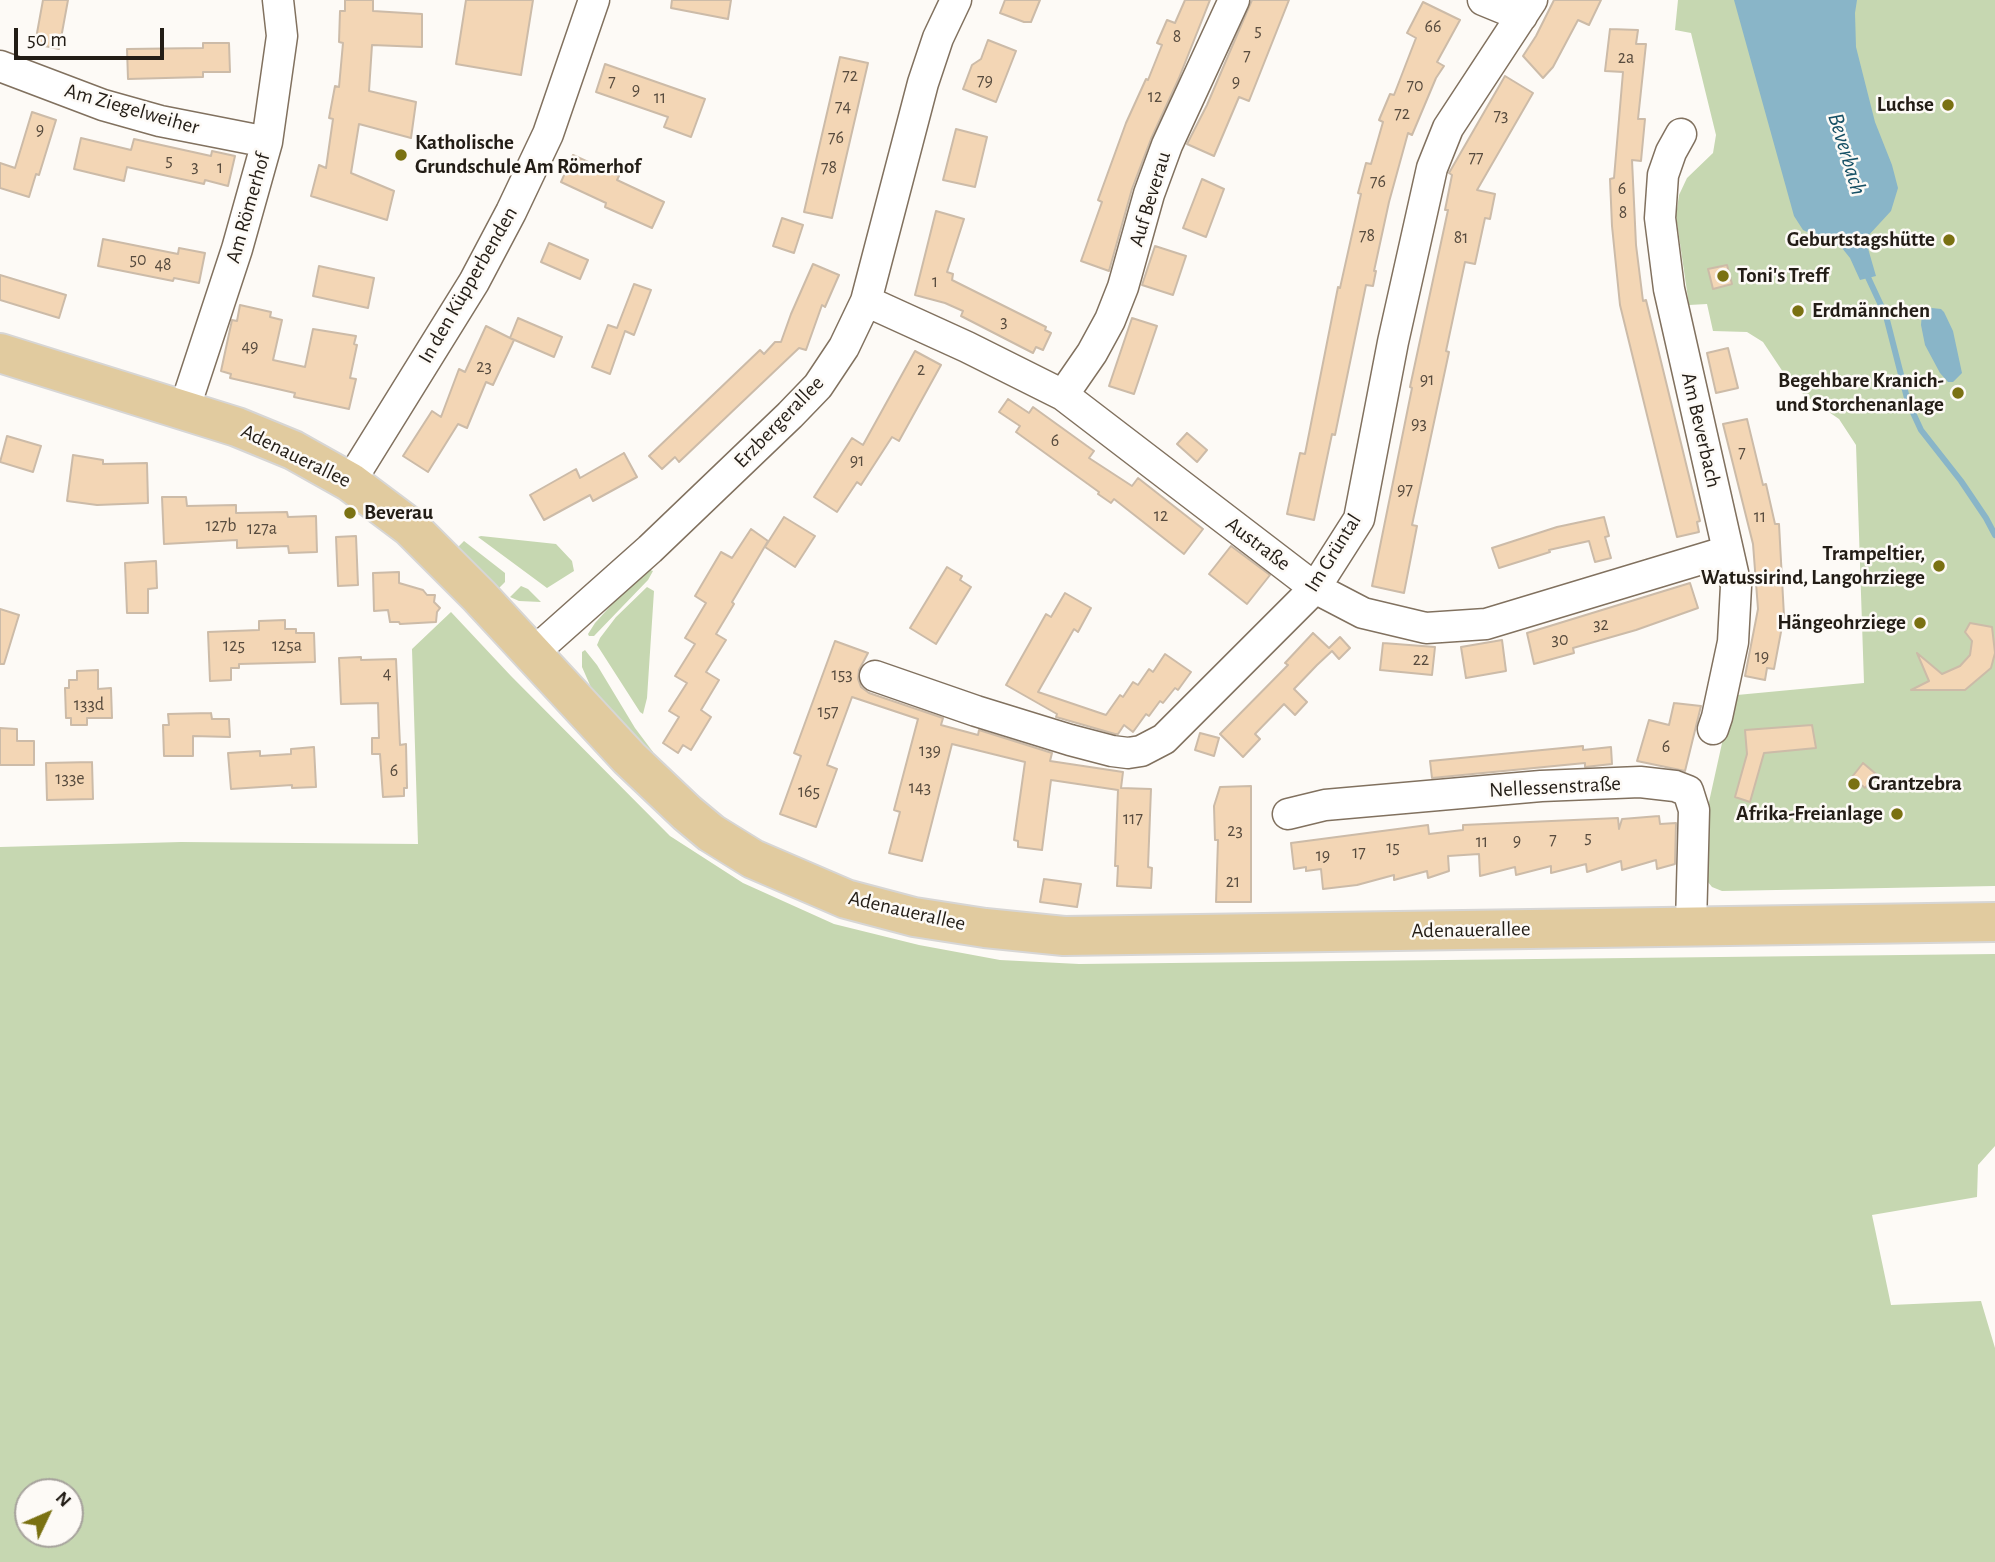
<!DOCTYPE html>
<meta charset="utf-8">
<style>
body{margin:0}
#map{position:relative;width:1995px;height:1562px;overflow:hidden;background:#fdfaf6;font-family:"Alegreya Sans",sans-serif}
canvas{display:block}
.north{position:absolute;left:14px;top:1478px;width:70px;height:70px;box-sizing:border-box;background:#fdfaf6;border:2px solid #a6a29c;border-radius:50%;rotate:46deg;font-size:19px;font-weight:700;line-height:28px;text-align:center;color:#231d16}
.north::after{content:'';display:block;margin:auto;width:24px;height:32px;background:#7a7112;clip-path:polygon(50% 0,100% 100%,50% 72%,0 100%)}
.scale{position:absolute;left:14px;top:28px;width:150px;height:32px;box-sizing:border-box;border:4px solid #231d16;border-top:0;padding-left:9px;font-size:21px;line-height:24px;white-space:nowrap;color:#231d16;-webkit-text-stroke:5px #fdfaf6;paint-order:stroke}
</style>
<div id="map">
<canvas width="1995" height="1562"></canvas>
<div class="north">N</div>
<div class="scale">50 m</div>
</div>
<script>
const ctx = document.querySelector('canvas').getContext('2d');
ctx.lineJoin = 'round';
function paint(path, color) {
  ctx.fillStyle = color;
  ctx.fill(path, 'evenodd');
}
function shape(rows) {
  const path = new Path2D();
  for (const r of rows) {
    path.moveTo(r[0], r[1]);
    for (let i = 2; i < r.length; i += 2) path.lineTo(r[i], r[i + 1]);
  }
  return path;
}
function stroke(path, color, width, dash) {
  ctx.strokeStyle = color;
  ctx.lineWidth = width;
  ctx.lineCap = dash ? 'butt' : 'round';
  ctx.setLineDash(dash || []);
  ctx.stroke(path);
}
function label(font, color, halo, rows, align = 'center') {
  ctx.font = font + ' "Alegreya Sans",sans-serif';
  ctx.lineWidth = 5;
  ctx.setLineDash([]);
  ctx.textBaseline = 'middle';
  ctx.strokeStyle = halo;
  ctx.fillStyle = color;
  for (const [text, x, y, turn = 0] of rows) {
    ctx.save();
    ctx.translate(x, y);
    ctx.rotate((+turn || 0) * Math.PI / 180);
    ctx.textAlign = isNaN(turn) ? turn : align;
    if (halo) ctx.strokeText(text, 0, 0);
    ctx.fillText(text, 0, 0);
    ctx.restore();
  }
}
const green = shape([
 [1678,0,1995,0,1995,886,1722,891,1712,887,1703,876,1705,820,1730,707,1737,695,1864,683,1856,445,1839,419,1804,395,1785,375,1763,342,1747,332,1713,331,1707,304,1689,305,1676,216,1679,195,1687,178,1713,153,1716,135,1691,33,1675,30],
 [481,536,556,544,572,561,574,571,547,588,478,537],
 [464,541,505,573,505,582,498,589,460,551,459,546],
 [645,568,653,571,648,580,594,636,589,636,588,634,595,623],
 [521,586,528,589,541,602,519,601,510,597],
 [647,587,654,591,647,698,643,714,640,712,597,645,600,638,616,617],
 [451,612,511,676,670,836,743,883,834,924,919,945,1000,960,1079,964,1995,954,1995,1146,1978,1165,1977,1197,1872,1215,1891,1305,1981,1301,1995,1348,1995,1562,0,1562,0,847,181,842,418,844,412,649],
 [70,1492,70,1534,28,1534,28,1492],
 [585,650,597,665,635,728,653,752,652,755,593,692,582,667,582,652]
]);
const water = shape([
 [1734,0,1857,0,1855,13,1856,47,1875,122,1892,165,1898,188,1891,211,1868,236,1867,245,1876,276,1860,280,1850,258,1842,248,1803,230,1794,216],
 [1932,308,1941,309,1944,312,1953,331,1962,373,1953,382,1948,382,1940,373,1925,345,1921,325,1922,313]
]);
const stream = shape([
 [1866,273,1886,316,1908,402,1921,430,1961,481,1986,518,1995,535]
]);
const building = shape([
 [43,0,68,0,59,49,35,44,43,0],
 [345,0,373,0,373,11,422,14,422,47,372,45,369,91,416,102,411,138,359,124,351,173,394,191,387,220,311,196,319,165,326,168,333,119,329,118,335,86,339,87,343,43,339,42,340,11,345,11,345,0],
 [466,0,533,0,521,75,456,64,466,0],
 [672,0,731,0,728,19,671,8,672,0],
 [1005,0,1040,0,1031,22,1024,22,1000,13,1005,0],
 [1185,0,1210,0,1179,78,1151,139,1132,189,1109,271,1081,261,1102,202,1098,200,1126,123,1146,79,1148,80,1162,45,1157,43,1167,20,1175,23,1185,0],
 [1252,0,1289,0,1249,101,1239,97,1214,156,1187,144,1207,105,1252,0],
 [1554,0,1601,0,1589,25,1578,20,1553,67,1543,78,1523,56,1536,36,1554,0],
 [1423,2,1460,20,1437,62,1444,66,1436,78,1412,135,1408,133,1389,202,1374,271,1376,271,1373,286,1366,285,1335,435,1332,434,1314,520,1287,514,1300,453,1305,454,1338,287,1340,288,1361,194,1358,193,1366,163,1371,164,1383,122,1379,120,1390,94,1394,95,1416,38,1407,33,1423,2],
 [1610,29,1638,30,1636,44,1646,44,1638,119,1645,119,1641,161,1632,160,1636,245,1643,301,1646,300,1700,521,1697,522,1699,532,1677,537,1620,305,1612,226,1610,179,1614,178,1623,72,1605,71,1610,29],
 [988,40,1016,51,996,102,963,89,972,65,981,59,988,40],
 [203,43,229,43,230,72,203,72,203,77,128,79,127,49,203,48,203,43],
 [840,57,868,63,832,218,804,212,840,57],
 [605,64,705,99,691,137,664,127,668,117,596,92,605,64],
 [1505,76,1533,93,1477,190,1495,194,1490,219,1485,218,1475,264,1465,262,1446,351,1449,352,1412,525,1417,526,1404,593,1372,586,1412,388,1410,387,1448,210,1445,210,1452,175,1449,173,1505,76],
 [32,112,56,120,39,175,36,174,29,197,0,188,0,163,15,168,32,112],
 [956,129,987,137,975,187,943,180,956,129],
 [81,138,131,150,134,139,211,156,212,151,235,156,228,186,205,180,204,184,127,167,124,181,74,169,81,138],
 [573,155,619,176,617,180,664,202,652,228,605,207,606,203,561,182,573,155],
 [1202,179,1224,189,1206,237,1183,228,1202,179],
 [936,211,964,219,947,272,953,274,952,280,1046,327,1045,330,1051,333,1043,350,1036,347,1033,353,961,316,963,311,945,303,915,295,936,211],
 [782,218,803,225,794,253,773,246,782,218],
 [103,239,178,254,179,248,205,253,199,283,174,278,173,281,98,266,103,239],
 [549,243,588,260,580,279,541,262,549,243],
 [1155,246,1186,256,1173,295,1142,285,1155,246],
 [813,264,839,275,825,307,822,305,806,350,799,348,679,462,675,457,662,469,649,456,760,350,764,354,775,342,781,342,791,314,813,264],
 [1727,265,1732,284,1713,289,1708,269,1727,265],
 [319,266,374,278,368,308,313,296,319,266],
 [0,275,66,295,59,318,0,300,0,275],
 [634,284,651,290,634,335,625,331,610,374,592,367,608,325,617,328,634,284],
 [240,305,271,312,270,317,282,320,273,360,305,367,313,329,356,336,354,344,357,345,350,378,356,379,349,409,294,397,295,393,230,378,231,374,221,371,232,320,237,321,240,305],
 [518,318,562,337,554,357,510,338,518,318],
 [1132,318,1157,326,1134,394,1109,386,1132,318],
 [486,326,514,340,493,385,486,382,467,428,458,424,428,472,403,456,432,411,441,417,459,369,465,372,486,326],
 [1728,348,1738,388,1716,393,1707,353,1728,348],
 [915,351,941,365,899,441,892,437,861,485,857,482,837,512,814,497,852,438,863,445,915,351],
 [1008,399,1029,413,1033,407,1094,451,1089,458,1132,486,1138,478,1203,529,1184,554,1114,499,1111,503,1098,494,1099,492,1016,432,1020,426,999,412,1008,399],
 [1747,419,1763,485,1766,484,1775,524,1779,524,1784,616,1774,669,1767,668,1765,680,1745,676,1758,609,1753,544,1723,424,1747,419],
 [1187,433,1207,450,1197,462,1177,444,1187,433],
 [7,436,41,446,33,472,0,462,7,436],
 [624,453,637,477,593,501,590,495,544,520,530,495,576,469,580,478,624,453],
 [73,455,103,460,103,464,147,463,148,503,97,505,67,501,73,455],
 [162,497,186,497,187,506,236,505,236,513,287,512,288,517,316,516,317,552,289,553,288,546,237,548,237,540,164,544,162,497],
 [784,517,815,536,795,567,765,547,784,517],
 [1604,517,1609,536,1605,537,1611,558,1595,562,1589,541,1549,550,1550,552,1499,568,1492,548,1557,527,1604,517],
 [751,529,768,541,732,602,734,604,716,634,726,640,706,672,719,680,701,710,711,717,691,750,683,745,678,753,663,743,679,717,669,711,687,683,675,676,695,644,685,638,706,603,695,596,721,552,732,558,751,529],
 [356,536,358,585,338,586,336,537,356,536],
 [1231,546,1270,575,1247,604,1209,574,1231,546],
 [156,561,157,588,148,589,148,613,127,613,125,563,156,561],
 [947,567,962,576,960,580,971,587,936,644,910,628,947,567],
 [399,572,399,583,423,590,427,595,435,595,434,602,440,608,437,612,436,622,400,624,399,622,390,622,388,610,374,611,373,573,399,572],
 [1690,583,1698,608,1636,630,1573,648,1574,653,1534,664,1527,633,1690,583],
 [1065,593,1091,608,1078,632,1074,629,1038,692,1106,715,1120,695,1123,697,1133,682,1138,685,1149,669,1153,672,1165,654,1191,672,1178,690,1175,688,1163,703,1160,701,1149,716,1146,714,1133,732,1124,725,1118,734,1115,734,1056,717,1057,714,1006,685,1046,614,1051,617,1065,593],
 [0,609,19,615,4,664,0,664,0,609],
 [285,620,285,629,296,629,296,633,314,633,315,662,239,664,239,668,231,668,231,680,210,681,208,632,259,630,259,621,285,620],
 [1970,623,1992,627,1995,653,1991,668,1965,690,1911,690,1929,681,1917,653,1942,674,1960,666,1970,655,1972,641,1965,632,1970,623],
 [1313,633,1329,648,1340,637,1350,648,1339,659,1332,651,1317,665,1294,689,1307,702,1295,715,1284,704,1255,734,1260,739,1243,757,1220,734,1288,665,1285,663,1313,633],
 [1502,640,1506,671,1466,678,1461,647,1502,640],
 [835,641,868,653,859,670,858,679,861,687,869,693,943,718,941,725,978,735,979,730,1052,753,1050,761,1123,772,1121,788,1151,789,1148,867,1152,868,1151,888,1117,886,1118,866,1115,866,1118,790,1051,780,1042,850,1018,847,1018,841,1014,840,1025,762,952,744,922,861,889,853,900,812,894,810,918,719,852,697,827,765,837,769,816,827,780,814,801,756,794,753,835,641],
 [1383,643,1435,647,1432,675,1380,670,1383,643],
 [361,657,361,660,396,659,400,745,406,744,407,788,404,788,404,796,383,797,380,754,372,754,372,738,379,738,378,703,341,704,339,658,361,657],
 [98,670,98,689,111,688,112,718,87,718,87,725,71,725,71,718,66,718,65,688,69,688,69,680,77,680,77,671,98,670],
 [1674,703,1701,706,1685,771,1637,761,1649,720,1669,725,1674,703],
 [211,713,212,719,229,719,230,737,193,736,193,756,164,756,163,725,169,725,168,714,211,713],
 [1812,725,1816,748,1764,753,1750,802,1735,797,1747,754,1745,730,1812,725],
 [0,728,17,729,17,741,34,741,34,765,0,765,0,728],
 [1200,733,1219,738,1214,756,1195,750,1200,733],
 [1583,746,1583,750,1611,747,1612,764,1585,767,1585,763,1432,778,1430,761,1583,746],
 [314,747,316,787,292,788,292,785,231,789,228,753,260,751,260,756,291,754,291,749,314,747],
 [92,762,93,799,47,800,46,763,92,762],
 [1863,763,1876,774,1865,788,1852,777,1863,763],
 [1251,786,1251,902,1216,902,1218,840,1215,840,1214,806,1220,787,1251,786],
 [1659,816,1660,824,1676,823,1675,864,1657,869,1656,860,1622,870,1621,861,1587,872,1586,864,1551,873,1551,866,1516,875,1515,867,1480,876,1479,854,1448,856,1449,871,1428,878,1427,871,1394,880,1394,875,1357,885,1323,889,1321,869,1306,871,1306,867,1294,869,1291,843,1428,825,1429,834,1463,830,1463,825,1618,818,1619,829,1622,819,1659,816],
 [1044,879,1081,884,1077,907,1040,902,1044,879]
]);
const minor = shape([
 [1483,0,1522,16],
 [0,66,103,105,160,121,267,142],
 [1681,134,1671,152,1663,175,1660,218,1669,289,1736,586,1733,642,1717,717,1713,729],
 [866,301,967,347,1063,395,1315,588,1363,613,1426,628,1486,624,1728,551],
 [1063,395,1092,353,1110,320,1123,287,1149,194,1167,145,1234,0],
 [184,410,237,249,267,142,282,36,278,0],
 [350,482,474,282,511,212,548,134,594,0],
 [532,654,650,549,790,415,818,386,844,347,866,301,923,83,938,38,956,0],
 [875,676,976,711,1070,740,1112,751,1128,753,1141,751,1164,739,1315,588,1359,519,1393,342,1432,168,1448,128,1532,0],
 [1288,814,1325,805,1541,786,1640,782,1675,786,1688,791,1694,810,1691,925]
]);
const major = shape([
 [0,353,237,427,293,450,350,482,410,527,479,596,629,758,687,813,711,833,753,859,846,899,914,917,985,928,1064,936,1995,922]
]);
const markers = [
 [1948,105,7,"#7a7112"],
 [401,155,7,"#7a7112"],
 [1949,240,7,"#7a7112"],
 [1723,276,7,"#7a7112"],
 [1798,311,7,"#7a7112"],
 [1958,393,7,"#7a7112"],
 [350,513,7,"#7a7112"],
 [1939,566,7,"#7a7112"],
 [1920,623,7,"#7a7112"],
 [1854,784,7,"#7a7112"],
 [1897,814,7,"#7a7112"]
];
const numberNames = [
 ["66",1433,27],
 ["5",1258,31],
 ["8",1177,37],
 ["7",1247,56],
 ["2a",1626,58],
 ["72",850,76],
 ["79",985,81],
 ["7",612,82],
 ["9",1236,82],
 ["70",1415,86],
 ["9",636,90],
 ["12",1155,97],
 ["11",660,98],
 ["74",843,107],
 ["72",1402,114],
 ["73",1501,116],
 ["9",40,130],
 ["76",836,138],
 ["77",1476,158],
 ["5",169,161],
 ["3",195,167],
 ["1",220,168],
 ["78",829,168],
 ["76",1378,182],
 ["6",1622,189],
 ["8",1623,213],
 ["78",1367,236],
 ["81",1461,238],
 ["50",138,260],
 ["48",163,265],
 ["1",935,282],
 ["3",1004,322],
 ["49",250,347],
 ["23",484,367],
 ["2",921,370],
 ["91",1427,380],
 ["93",1419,424],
 ["6",1055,441],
 ["7",1742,453],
 ["91",857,461],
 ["97",1405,490],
 ["12",1161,516],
 ["11",1760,517],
 ["127b",221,526],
 ["127a",262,529],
 ["32",1601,625],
 ["30",1560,640],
 ["125",234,646],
 ["125a",287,646],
 ["19",1762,657],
 ["22",1421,660],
 ["4",387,674],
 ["153",842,675],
 ["133d",89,705],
 ["157",828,712],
 ["6",1666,747],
 ["139",930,751],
 ["6",394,771],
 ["133e",70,779],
 ["143",920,788],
 ["165",809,792],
 ["117",1133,819],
 ["23",1235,831],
 ["5",1588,838],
 ["7",1553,840],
 ["9",1517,841],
 ["11",1482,842],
 ["15",1393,848],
 ["17",1359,853],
 ["19",1323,856],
 ["21",1233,882]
];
const poiNames = [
 ["Luchse",1934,105],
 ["Katholische",415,143,"left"],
 ["Grundschule Am Römerhof",415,167,"left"],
 ["Geburtstagshütte",1935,240],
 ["Toni's Treff",1737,276,"left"],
 ["Erdmännchen",1812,311,"left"],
 ["Begehbare Kranich-",1944,381],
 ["und Storchenanlage",1944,405],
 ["Beverau",364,513,"left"],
 ["Trampeltier,",1925,554],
 ["Watussirind, Langohrziege",1925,578],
 ["Hängeohrziege",1906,623],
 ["Grantzebra",1868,784,"left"],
 ["Afrika-Freianlage",1883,814]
];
const streetNames = [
 ["Am Ziegelweiher",132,109,16],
 ["Auf Beverau",1150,199,-73],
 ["Am Römerhof",248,208,-74],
 ["In den Küpperbenden",468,285,-60],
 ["Erzbergerallee",779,422,-46],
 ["Am Beverbach",1701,430,77],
 ["Adenauerallee",296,456,26],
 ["Austraße",1258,544,37],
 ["Im Grüntal",1333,553,-58],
 ["Nellessenstraße",1555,787,-3],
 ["Adenauerallee",907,911,13],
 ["Adenauerallee",1471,930,-1]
];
const waterNames = [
 ["Beverbach",1847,154,73]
];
paint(green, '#c6d7b1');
paint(water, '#89b5c8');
stroke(stream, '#89b5c8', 6);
paint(building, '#f3d6b5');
stroke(building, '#ccbba8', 2);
stroke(minor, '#81715f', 33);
stroke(major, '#d7d6d5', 42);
stroke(minor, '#fff', 30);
stroke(major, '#e1cb9f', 38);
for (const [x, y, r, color] of markers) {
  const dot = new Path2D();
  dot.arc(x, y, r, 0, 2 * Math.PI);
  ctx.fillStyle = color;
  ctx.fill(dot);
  stroke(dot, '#fdfaf6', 2.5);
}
label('18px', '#574b3e', null, numberNames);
label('bold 21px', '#231d16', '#fdfaf6', poiNames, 'right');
label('21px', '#231d16', '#fdfaf6', streetNames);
label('italic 23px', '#165065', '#fdfaf6', waterNames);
</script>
